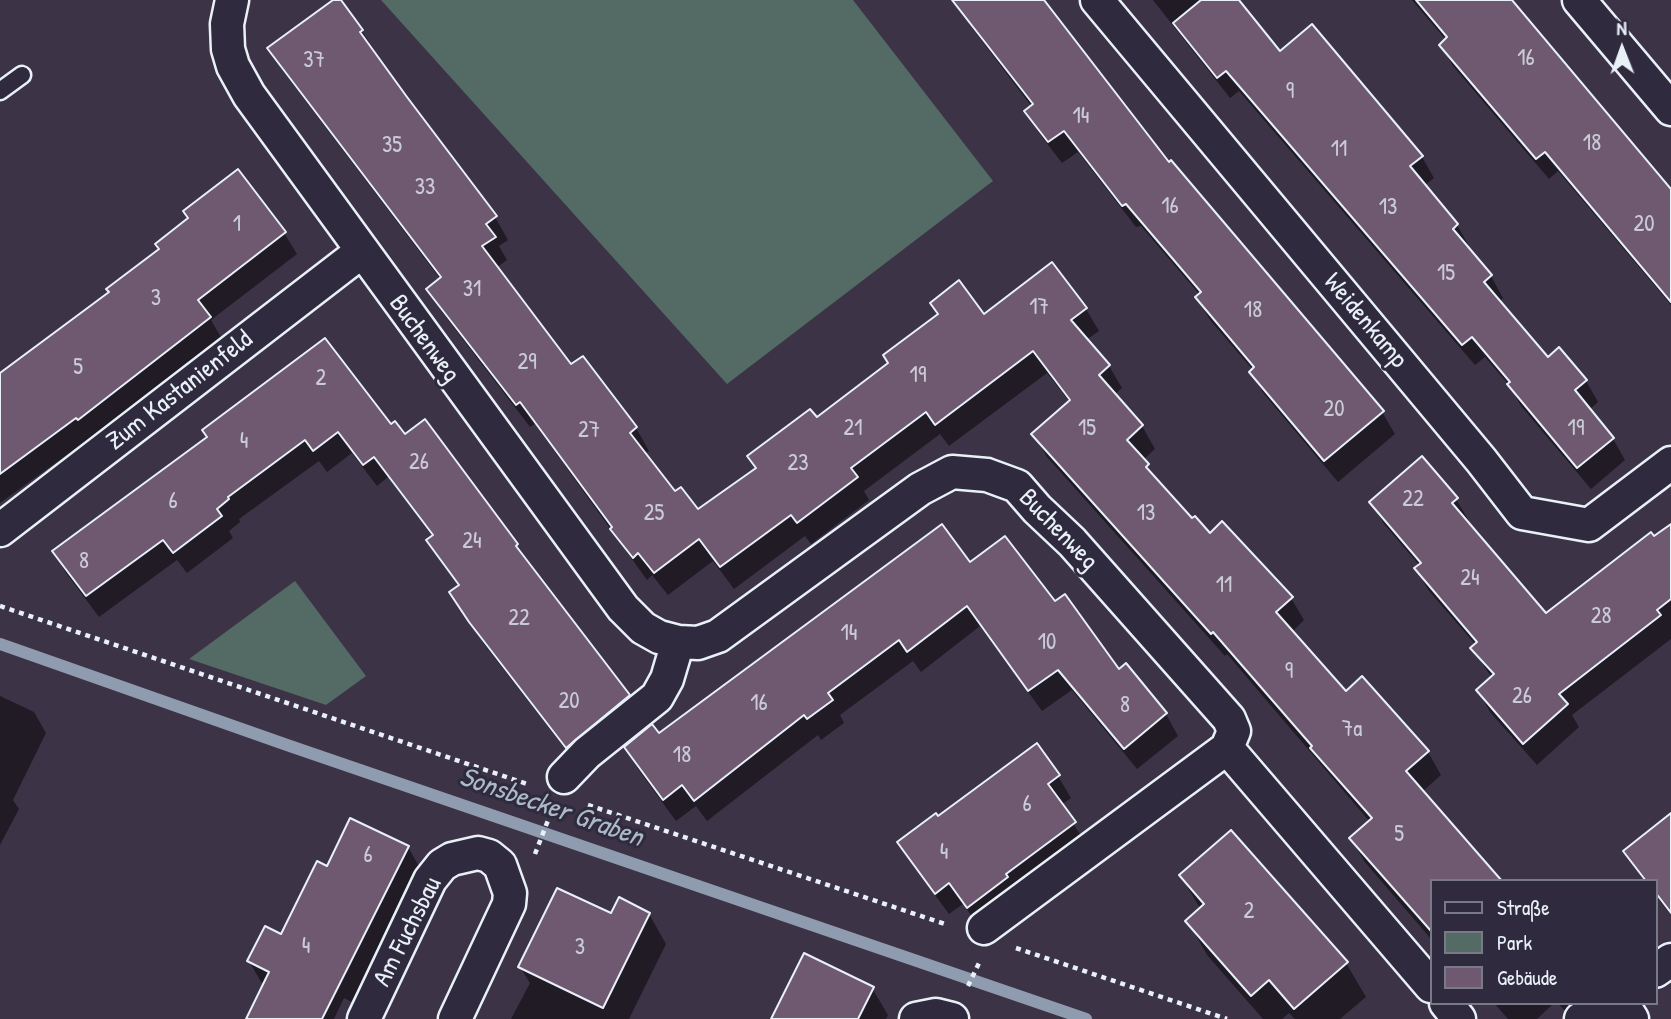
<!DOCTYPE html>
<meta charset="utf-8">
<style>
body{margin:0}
#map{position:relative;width:1671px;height:1019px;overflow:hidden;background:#3c3347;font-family:"Patrick Hand",sans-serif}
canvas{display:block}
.legend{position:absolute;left:1430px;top:879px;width:228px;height:126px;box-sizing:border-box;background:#2f2a3d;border:2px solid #797a88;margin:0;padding:9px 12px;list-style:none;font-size:21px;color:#e8f1f8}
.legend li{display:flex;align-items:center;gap:14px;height:35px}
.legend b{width:35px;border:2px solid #797a88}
.north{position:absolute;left:1587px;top:14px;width:70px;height:70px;-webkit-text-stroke:5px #2f2a3d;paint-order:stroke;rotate:359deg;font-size:19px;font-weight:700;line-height:28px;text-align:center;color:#e8f1f8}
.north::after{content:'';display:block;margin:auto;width:24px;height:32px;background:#e8f1f8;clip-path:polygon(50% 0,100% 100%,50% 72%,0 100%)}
</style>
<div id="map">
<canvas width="1671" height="1019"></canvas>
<ul class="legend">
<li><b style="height:9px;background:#2f2a3d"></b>Straße</li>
<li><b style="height:19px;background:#546a65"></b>Park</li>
<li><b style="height:19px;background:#6e5971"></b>Gebäude</li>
</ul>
<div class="north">N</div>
</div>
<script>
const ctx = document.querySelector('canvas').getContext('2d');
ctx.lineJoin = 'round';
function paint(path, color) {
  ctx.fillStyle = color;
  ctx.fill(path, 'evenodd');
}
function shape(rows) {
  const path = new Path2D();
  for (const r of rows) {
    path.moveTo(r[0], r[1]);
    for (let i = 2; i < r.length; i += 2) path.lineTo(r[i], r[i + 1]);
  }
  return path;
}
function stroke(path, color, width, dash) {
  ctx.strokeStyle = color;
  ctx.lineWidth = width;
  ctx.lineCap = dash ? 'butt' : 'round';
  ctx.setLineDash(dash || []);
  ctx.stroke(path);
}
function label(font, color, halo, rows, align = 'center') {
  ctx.font = font + ' "Patrick Hand",sans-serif';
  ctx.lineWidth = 6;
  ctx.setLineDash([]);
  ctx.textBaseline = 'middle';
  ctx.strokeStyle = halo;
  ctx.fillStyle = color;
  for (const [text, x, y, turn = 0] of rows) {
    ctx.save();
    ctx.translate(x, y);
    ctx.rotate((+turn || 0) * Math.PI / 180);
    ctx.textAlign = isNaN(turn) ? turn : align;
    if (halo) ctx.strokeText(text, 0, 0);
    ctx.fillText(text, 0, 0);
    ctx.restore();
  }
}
const green = shape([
 [381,0,853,0,993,181,727,384],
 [295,581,366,676,326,705,189,659]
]);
const shadow = shape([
 [336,0,339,0,362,31,405,98,495,217,508,240,499,246,507,260,496,268,571,367,636,428,649,451,644,454,675,494,697,512,757,469,749,457,816,419,984,316,1086,309,1099,331,1086,340,1109,366,1122,388,1114,395,1142,426,1155,449,1143,460,1158,483,1192,521,1291,598,1304,620,1292,632,1346,693,1362,679,1428,752,1441,775,1422,792,1431,881,1431,939,1364,861,1351,838,1370,822,1227,654,1225,656,1047,457,1034,434,1070,402,1047,373,949,446,940,434,864,491,869,500,811,544,805,536,734,589,713,561,668,595,652,575,647,580,535,424,530,427,442,312,429,289,441,280,283,71,270,49],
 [963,0,1042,0,1169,165,1382,412,1395,434,1338,482,1264,394,1251,372,1253,370,1210,320,1197,298,1200,295,1141,226,1136,227,1078,152,1062,163,1039,133,1026,111,1032,107,972,28,959,6],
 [1153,0,1237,0,1280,53,1422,157,1434,178,1424,186,1457,225,1469,246,1467,248,1491,276,1503,298,1499,302,1548,359,1586,381,1598,402,1589,410,1613,439,1625,460,1591,489,1521,406,1509,385,1485,357,1475,365,1239,91,1230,98],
 [1412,0,1508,0,1671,192,1671,305,1558,171,1549,179,1453,66,1441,45,1446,40],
 [284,233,297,254,211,320,222,339,91,440,90,438,0,503,0,391],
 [391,427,516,545,526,562,629,696,641,717,580,768,484,644,464,614,451,593,459,587,429,540,433,537,388,477,377,486,352,453,327,472,319,461,239,519,240,522,229,531,233,538,187,573,177,560,99,617,66,573,54,552,209,438],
 [1456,499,1469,521,1467,523,1546,615,1671,526,1671,639,1572,715,1579,727,1537,765,1490,712,1478,690,1492,678,1472,648,1476,645,1429,591,1416,569,1420,566,1384,524,1371,502],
 [970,565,1055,604,1118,671,1125,666,1166,714,1178,736,1137,769,1072,690,1042,711,980,626,921,672,913,661,840,715,844,723,821,740,818,735,707,821,696,806,676,821,638,769,626,748,659,736],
 [0,696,34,712,46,733,13,800,19,809,0,845],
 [1058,776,1071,798,1061,805,1087,845,981,929,963,904,949,914,912,864,899,842,938,819],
 [1671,815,1671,913,1670,914,1655,895,1655,881,1644,881,1625,851],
 [408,847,420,868,352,1002,344,998,334,1019,248,1019,265,984,261,982,249,961,281,936,328,869],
 [1181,876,1346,963,1366,997,1340,1019,1295,1019,1289,1013,1282,1019,1263,1019,1207,955,1188,921,1201,910],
 [649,914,666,944,629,1019,511,1019,530,983,520,967,611,916],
 [872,988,888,1015,886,1019,773,1019],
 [1494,1003,1554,1003,1537,1019,1508,1019],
 [1558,1003,1593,1003,1572,1019]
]);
const stream = shape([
 [0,644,287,745,1086,1019]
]);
const building = shape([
 [333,0,341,0,363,30,360,32,407,97,497,216,486,224,496,237,482,246,571,364,583,356,637,427,630,433,675,491,681,487,698,509,756,468,747,456,810,409,817,417,888,363,883,355,938,314,930,303,959,280,984,314,1052,262,1087,308,1071,320,1110,365,1099,375,1143,425,1127,440,1149,464,1146,467,1192,518,1195,516,1210,533,1222,521,1293,597,1276,612,1346,691,1362,676,1429,751,1406,771,1502,881,1431,881,1431,931,1349,838,1372,818,1310,748,1312,746,1213,632,1211,634,1031,434,1070,400,1033,351,935,425,926,412,851,468,858,477,797,523,791,515,720,567,699,539,654,573,638,553,633,558,610,529,612,527,520,402,516,405,426,289,441,277,267,48,333,0],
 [952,0,1044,0,1169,162,1171,160,1384,411,1324,461,1249,372,1254,367,1195,297,1201,292,1126,204,1122,206,1064,131,1048,142,1024,111,1033,104,952,0],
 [1201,0,1239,0,1280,51,1312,24,1423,156,1410,166,1458,224,1453,229,1492,275,1484,282,1548,357,1559,347,1587,380,1575,390,1614,438,1577,468,1507,384,1510,382,1472,337,1462,345,1226,71,1217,78,1173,23,1201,0],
 [1416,0,1512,0,1671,189,1671,302,1545,152,1536,159,1439,45,1447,37,1416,0],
 [238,169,286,232,198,300,211,317,78,420,76,418,0,474,0,373,109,292,106,289,159,249,155,244,188,218,183,211,238,169],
 [325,338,391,424,395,421,405,434,425,419,518,544,516,546,630,695,566,748,469,622,449,592,459,585,426,540,433,535,374,457,363,465,338,432,313,451,305,440,228,497,229,499,217,509,222,516,173,553,163,540,86,596,52,551,207,437,202,430,325,338],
 [1422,456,1458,498,1452,503,1546,613,1651,532,1654,536,1671,524,1671,599,1657,610,1661,615,1559,694,1568,704,1523,744,1476,690,1494,674,1470,648,1477,642,1414,568,1421,563,1369,502,1422,456],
 [942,524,970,562,1005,536,1055,601,1065,594,1119,669,1126,663,1167,713,1124,749,1058,670,1028,691,967,606,907,652,899,640,828,693,833,700,807,719,804,715,694,801,682,785,663,800,624,747,652,724,659,733,942,524],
 [1037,743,1060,775,1048,784,1076,822,1006,874,1008,877,967,908,949,883,935,894,897,842,936,813,938,816,1037,743],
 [1671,813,1671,913,1655,892,1655,881,1646,881,1623,851,1671,813],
 [350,818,409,846,322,1019,246,1019,269,972,247,961,265,926,281,934,317,861,327,866,350,818],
 [1231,830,1348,962,1294,1009,1269,980,1251,996,1185,921,1204,904,1179,875,1231,830],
 [557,888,611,913,619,897,650,913,603,1008,518,967,557,888],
 [804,953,874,987,858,1019,771,1019,804,953]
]);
const path = shape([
 [0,606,530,785],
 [588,805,948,925],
 [535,854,552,810],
 [1016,948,1227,1019],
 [968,986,979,963]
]);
const lane = shape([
 [0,91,22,75]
]);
const street = shape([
 [232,0,227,24,228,49,233,66,249,95,623,608,643,628,659,637,678,642,698,643,718,636,920,489,952,472,987,475,1017,486,1037,509,1072,542,1229,719,1234,731,1227,748,1431,986],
 [1097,0,1481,460,1522,513,1589,525,1671,463],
 [1579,0,1671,109],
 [0,530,361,252],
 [564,777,587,753,657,697,667,679,678,642],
 [984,928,1227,748],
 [1655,971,1671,960],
 [1446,1003,1459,1019],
 [1622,1003,1632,1019],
 [364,1019,430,880,442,865,452,859,478,853,489,856,500,865,510,893,509,904,455,1019],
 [916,1019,936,1015,952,1019],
 [1581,1019,1609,1003]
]);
const numberNames = [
 ["16",1526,59],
 ["37",314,61],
 ["9",1290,92],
 ["14",1081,117],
 ["18",1592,144],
 ["35",392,146],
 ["11",1339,150],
 ["33",425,188],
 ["16",1170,207],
 ["13",1388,208],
 ["1",237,225],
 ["20",1644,225],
 ["15",1446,274],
 ["31",472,290],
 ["3",156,299],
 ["17",1039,308],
 ["18",1253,311],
 ["29",527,363],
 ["5",78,368],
 ["19",918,376],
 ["2",321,379],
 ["20",1334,410],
 ["21",853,429],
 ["15",1087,429],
 ["19",1576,429],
 ["27",589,431],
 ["4",244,442],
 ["26",419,463],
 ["23",798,464],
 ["22",1413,500],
 ["6",173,502],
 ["25",654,514],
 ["13",1146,514],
 ["24",472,542],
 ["8",84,562],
 ["24",1470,579],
 ["11",1224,586],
 ["28",1601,617],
 ["22",519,619],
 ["14",849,634],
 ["10",1047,643],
 ["9",1289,672],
 ["26",1522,697],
 ["20",569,702],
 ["16",759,704],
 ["8",1125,706],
 ["7a",1352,730],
 ["18",682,756],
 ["6",1027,805],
 ["5",1399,835],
 ["4",944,853],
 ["6",368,856],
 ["2",1249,912],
 ["4",306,947],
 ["3",580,948]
];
const streetNames = [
 ["Weidenkamp",1365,321,50],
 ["Buchenweg",424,339,54],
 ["Zum Kastanienfeld",180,391,-38],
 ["Buchenweg",1058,530,46],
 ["Am Fuchsbau",408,932,-63]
];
const waterNames = [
 ["Sonsbecker Graben",551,808,19]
];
paint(green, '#546a65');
paint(shadow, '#0007');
stroke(stream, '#8f9caf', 12);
paint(building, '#6e5971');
stroke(building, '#e8f1f8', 2);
stroke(lane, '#e8f1f8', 21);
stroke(street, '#e8f1f8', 37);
stroke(path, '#e8f1f8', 4.5, [5, 5]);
stroke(lane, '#2f2a3d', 16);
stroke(street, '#2f2a3d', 32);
label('23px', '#cacbd6', null, numberNames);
label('26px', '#e8f1f8', '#2f2a3d', streetNames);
label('italic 28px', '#acb9c7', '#2f2a3d', waterNames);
</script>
